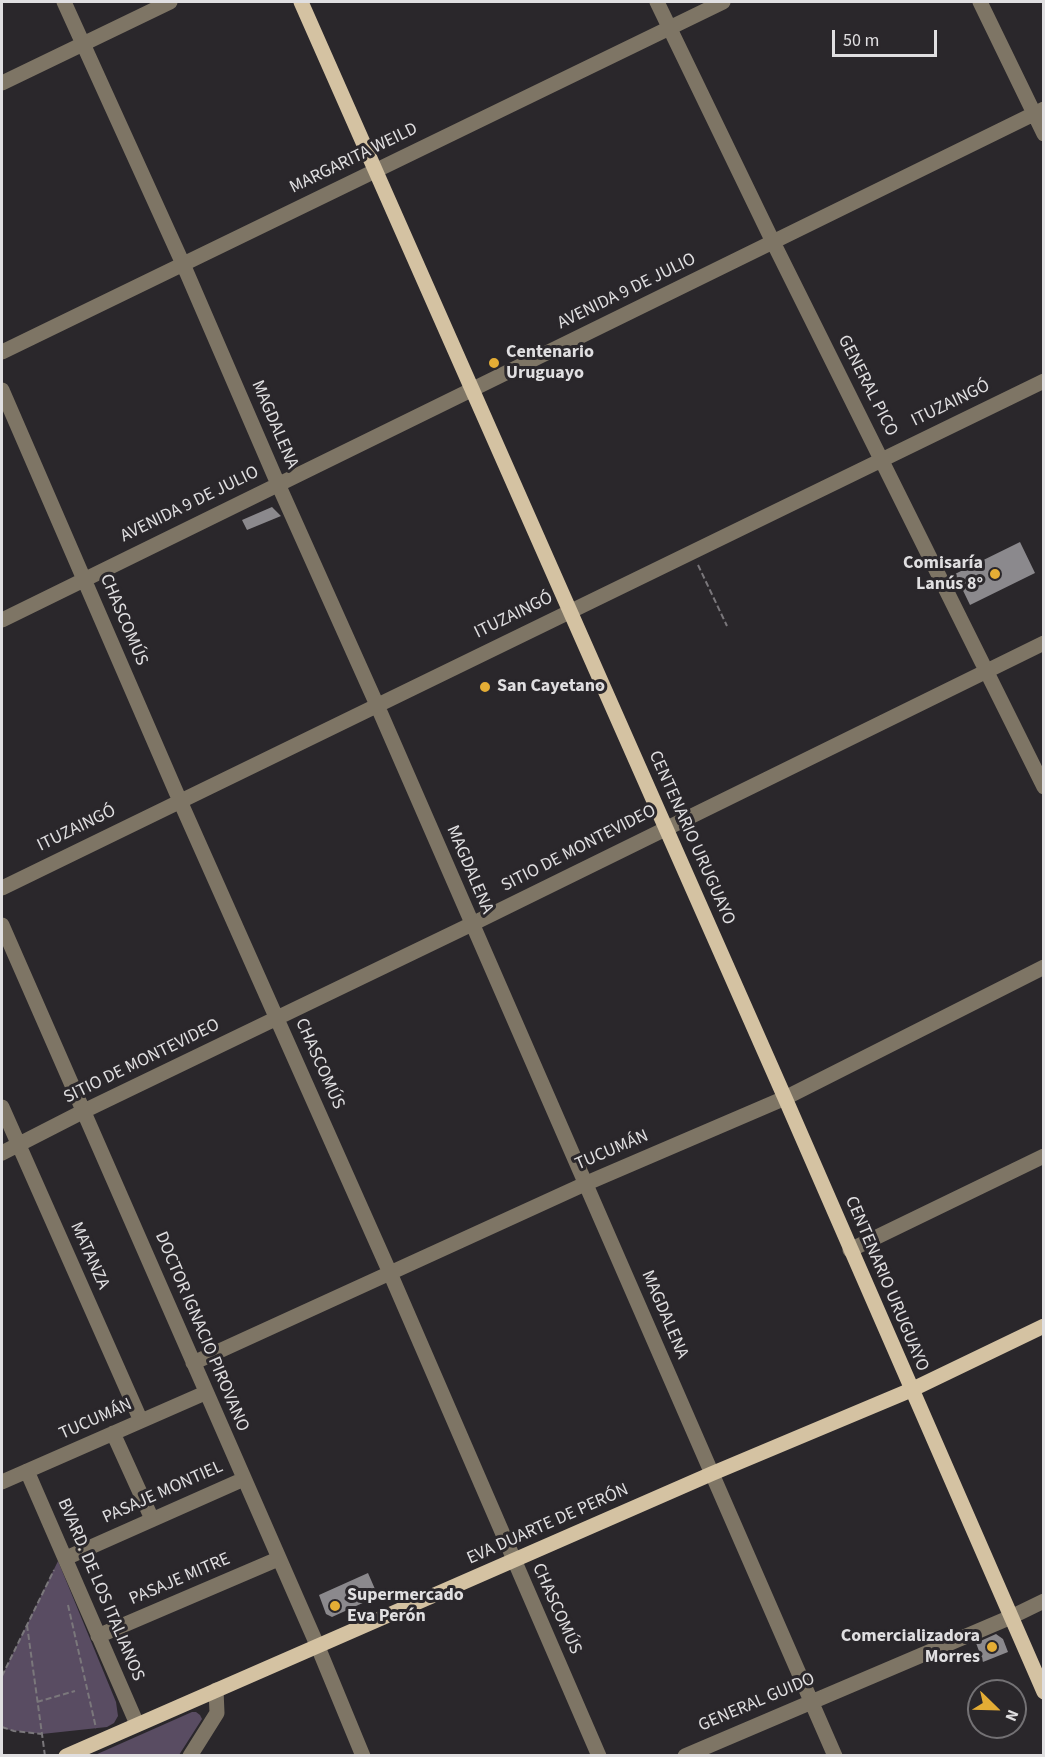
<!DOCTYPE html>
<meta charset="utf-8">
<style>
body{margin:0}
#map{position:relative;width:1045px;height:1757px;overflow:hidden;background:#2a272b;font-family:"Source Sans 3",sans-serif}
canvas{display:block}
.frame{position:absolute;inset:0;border:3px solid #e0dfe1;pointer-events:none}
.north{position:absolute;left:967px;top:1679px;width:60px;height:60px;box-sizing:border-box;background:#2a272b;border:2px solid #737174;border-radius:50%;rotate:113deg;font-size:16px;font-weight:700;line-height:24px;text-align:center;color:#e0dfe1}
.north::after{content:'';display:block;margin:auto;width:21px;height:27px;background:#e4ad35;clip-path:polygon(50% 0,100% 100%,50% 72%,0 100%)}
.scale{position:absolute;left:832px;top:30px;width:105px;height:27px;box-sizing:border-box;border:3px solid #e0dfe1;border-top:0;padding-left:8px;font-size:18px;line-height:21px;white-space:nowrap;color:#e0dfe1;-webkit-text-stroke:4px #2a272b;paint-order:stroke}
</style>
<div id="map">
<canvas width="1045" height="1757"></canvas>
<div class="frame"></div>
<div class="north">N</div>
<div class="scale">50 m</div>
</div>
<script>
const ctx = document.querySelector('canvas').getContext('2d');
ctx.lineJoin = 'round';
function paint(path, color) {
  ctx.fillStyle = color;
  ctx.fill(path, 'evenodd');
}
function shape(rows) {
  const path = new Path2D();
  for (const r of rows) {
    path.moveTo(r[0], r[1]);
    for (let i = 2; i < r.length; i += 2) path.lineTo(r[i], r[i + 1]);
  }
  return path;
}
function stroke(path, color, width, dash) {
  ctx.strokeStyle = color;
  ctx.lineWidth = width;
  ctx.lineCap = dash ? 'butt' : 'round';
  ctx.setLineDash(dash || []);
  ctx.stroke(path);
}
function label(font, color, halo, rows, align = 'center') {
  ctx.font = font + ' "Source Sans 3",sans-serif';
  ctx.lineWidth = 6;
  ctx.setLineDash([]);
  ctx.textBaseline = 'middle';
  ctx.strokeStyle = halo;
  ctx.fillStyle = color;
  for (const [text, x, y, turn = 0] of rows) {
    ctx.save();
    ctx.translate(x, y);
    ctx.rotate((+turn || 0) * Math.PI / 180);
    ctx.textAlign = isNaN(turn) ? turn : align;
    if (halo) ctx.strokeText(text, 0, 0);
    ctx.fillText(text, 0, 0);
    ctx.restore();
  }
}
const green = shape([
 [58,1561,116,1702,118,1716,114,1723,107,1727,42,1734,4,1729,2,1727,2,1676],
 [192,1712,196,1712,200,1715,202,1719,179,1755,95,1755]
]);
const building = shape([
 [272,507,281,516,247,530,242,520],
 [1020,542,1035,573,970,605,955,574],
 [368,1573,378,1596,332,1617,326,1614,319,1595],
 [996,1634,1003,1639,1008,1652,983,1662,976,1643]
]);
const path = shape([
 [698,565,727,626],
 [68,1605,96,1728],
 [27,1625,45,1756],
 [2,1676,54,1570],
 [37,1702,75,1691],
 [2,1727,14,1731,42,1734]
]);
const minor = shape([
 [64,2,183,264,278,484,377,705,835,1756],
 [657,2,773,242,1044,787],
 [980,2,1044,134],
 [2,83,170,2],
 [2,352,723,2],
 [2,390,180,801,390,1273,599,1756],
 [2,620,1044,109],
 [2,888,1044,381],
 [2,925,318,1647,363,1756],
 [2,1107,141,1421],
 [2,1153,84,1111,472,924,1044,643],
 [850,1250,1044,1156],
 [193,1363,587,1183,785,1098,1044,967],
 [113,1433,152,1519],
 [27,1471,137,1724],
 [2,1482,205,1393],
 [66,1558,244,1479],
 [98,1636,278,1559],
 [190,1756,217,1713,216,1690],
 [685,1756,1011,1617,1044,1601]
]);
const major = shape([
 [301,2,785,1098,1044,1692],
 [66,1756,711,1474,911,1390,1044,1326]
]);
const markers = [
 [494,363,6,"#e4ad35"],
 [995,574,6,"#e4ad35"],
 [485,687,6,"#e4ad35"],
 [335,1606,6,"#e4ad35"],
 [992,1647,6,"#e4ad35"]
];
const streetNames = [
 ["MARGARITA WEILD",354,159,-26],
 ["AVENIDA 9 DE JULIO",627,292,-26],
 ["GENERAL PICO",867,386,63],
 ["ITUZAINGÓ",951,404,-26],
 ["MAGDALENA",274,425,67],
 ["AVENIDA 9 DE JULIO",190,505,-26],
 ["ITUZAINGÓ",514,616,-26],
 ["CHASCOMÚS",123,620,67],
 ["ITUZAINGÓ",77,829,-26],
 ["CENTENARIO URUGUAYO",691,838,66],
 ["SITIO DE MONTEVIDEO",579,849,-27],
 ["MAGDALENA",469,870,67],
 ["SITIO DE MONTEVIDEO",142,1062,-26],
 ["CHASCOMÚS",319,1064,66],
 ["TUCUMÁN",612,1151,-23],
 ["MATANZA",89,1256,66],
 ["CENTENARIO URUGUAYO",886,1284,67],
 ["MAGDALENA",664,1315,67],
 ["DOCTOR IGNACIO PIROVANO",201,1332,67],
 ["TUCUMÁN",96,1420,-24],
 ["PASAJE MONTIEL",163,1493,-24],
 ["EVA DUARTE DE PERÓN",548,1525,-24],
 ["PASAJE MITRE",180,1580,-23],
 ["BVARD. DE LOS ITALIANOS",100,1590,67],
 ["CHASCOMÚS",556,1609,66],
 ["GENERAL GUIDO",757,1703,-23]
];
const poiNames = [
 ["Centenario",506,353],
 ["Uruguayo",506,374],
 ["Comisaría",983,564,"right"],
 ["Lanús 8°",983,585,"right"],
 ["San Cayetano",497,687],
 ["Supermercado",347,1596],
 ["Eva Perón",347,1617],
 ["Comercializadora",980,1637,"right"],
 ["Morres",980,1658,"right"]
];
paint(green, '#594c62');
paint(building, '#8b898d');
stroke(path, '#7a777b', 2, [6, 3]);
stroke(minor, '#7e7565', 15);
stroke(major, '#d4c2a2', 15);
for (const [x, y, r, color] of markers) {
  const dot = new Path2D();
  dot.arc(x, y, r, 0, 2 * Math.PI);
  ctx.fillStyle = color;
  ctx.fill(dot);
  stroke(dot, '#2a272b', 2);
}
label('18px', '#e0dfe1', '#2a272b', streetNames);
label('bold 18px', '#e0dfe1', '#2a272b', poiNames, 'left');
</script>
